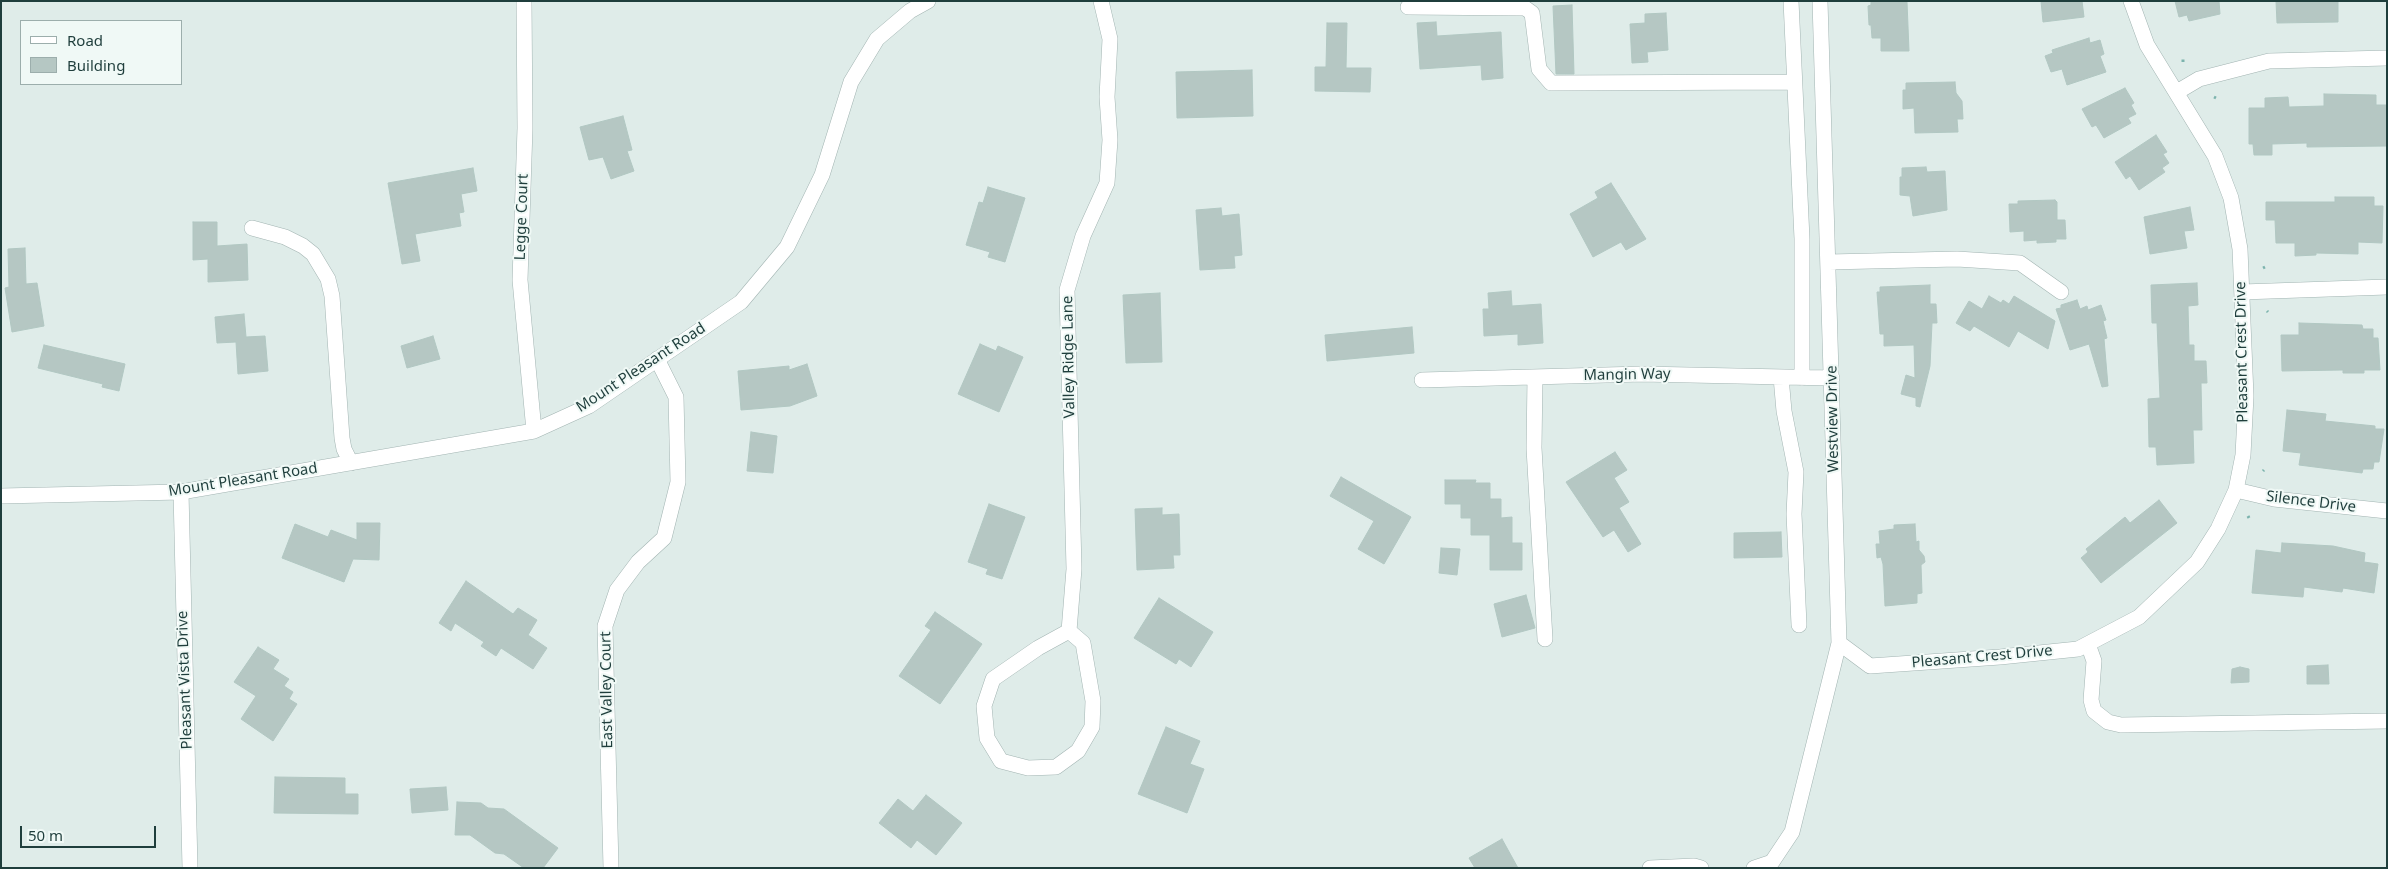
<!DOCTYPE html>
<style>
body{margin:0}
#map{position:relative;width:2388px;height:869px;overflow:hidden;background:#dfece9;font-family:"Noto Sans",sans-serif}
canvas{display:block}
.frame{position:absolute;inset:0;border:2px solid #1f3e3c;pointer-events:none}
.legend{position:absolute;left:20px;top:20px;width:162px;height:65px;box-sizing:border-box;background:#f0f9f6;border:1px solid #9caeac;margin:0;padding:6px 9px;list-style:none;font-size:15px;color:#1f3e3c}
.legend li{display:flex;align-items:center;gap:10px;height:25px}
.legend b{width:25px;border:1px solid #9caeac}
.scale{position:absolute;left:20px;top:826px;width:136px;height:22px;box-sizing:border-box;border:2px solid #1f3e3c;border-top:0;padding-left:6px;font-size:15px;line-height:18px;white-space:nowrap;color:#1f3e3c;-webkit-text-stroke:4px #f0f9f6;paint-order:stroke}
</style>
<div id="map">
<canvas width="2388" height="869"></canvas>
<div class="frame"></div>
<ul class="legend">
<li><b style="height:6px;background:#fff"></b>Road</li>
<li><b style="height:14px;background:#b5c7c3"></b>Building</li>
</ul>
<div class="scale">50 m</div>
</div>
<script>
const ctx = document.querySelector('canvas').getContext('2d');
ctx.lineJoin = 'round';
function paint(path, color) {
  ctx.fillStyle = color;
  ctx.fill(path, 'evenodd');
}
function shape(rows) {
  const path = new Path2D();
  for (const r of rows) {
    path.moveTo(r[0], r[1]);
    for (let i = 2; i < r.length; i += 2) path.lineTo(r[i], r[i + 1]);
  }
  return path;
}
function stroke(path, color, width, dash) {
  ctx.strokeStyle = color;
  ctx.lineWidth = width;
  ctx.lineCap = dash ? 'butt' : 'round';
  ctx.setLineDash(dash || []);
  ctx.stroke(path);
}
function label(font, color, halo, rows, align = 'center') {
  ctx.font = font + ' "Noto Sans",sans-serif';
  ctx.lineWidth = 4;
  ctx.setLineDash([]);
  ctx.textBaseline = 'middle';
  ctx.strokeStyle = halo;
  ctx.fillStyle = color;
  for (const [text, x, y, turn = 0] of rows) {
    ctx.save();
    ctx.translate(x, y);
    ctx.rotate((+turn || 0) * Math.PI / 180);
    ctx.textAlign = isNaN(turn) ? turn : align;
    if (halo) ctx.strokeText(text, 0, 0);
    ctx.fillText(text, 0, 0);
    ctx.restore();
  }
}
const building = shape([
 [1871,1,1907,2,1909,51,1881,51,1881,38,1872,38,1871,25,1869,25,1868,6,1871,5,1871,1],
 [2041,1,2082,1,2084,17,2043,22,2041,1],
 [2175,1,2219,1,2220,14,2189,21,2187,15,2179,17,2175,1],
 [2276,1,2338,1,2338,22,2277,23,2276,1],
 [1572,5,1574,74,1556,74,1553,6,1572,5],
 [1666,13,1668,50,1647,52,1648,62,1632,63,1630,24,1645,23,1645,14,1666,13],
 [1436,22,1437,36,1501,32,1503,78,1482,80,1481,65,1420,69,1417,23,1436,22],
 [1327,23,1347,23,1346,68,1371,68,1370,92,1315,91,1315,67,1326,67,1327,23],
 [2089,38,2090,43,2100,40,2104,54,2100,56,2106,72,2067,85,2062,69,2051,72,2045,56,2053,53,2052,50,2089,38],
 [1252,70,1253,116,1177,118,1176,72,1252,70],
 [1955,82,1956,93,1962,101,1963,119,1957,119,1958,132,1915,133,1914,108,1903,109,1903,90,1906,90,1906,83,1955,82],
 [2125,88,2134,103,2131,105,2136,114,2128,118,2131,123,2104,138,2096,125,2092,127,2082,109,2125,88],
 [2324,94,2376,95,2376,105,2387,105,2387,146,2307,147,2307,143,2272,144,2272,155,2254,155,2253,144,2249,144,2249,108,2265,108,2265,98,2288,97,2289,107,2324,106,2324,94],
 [623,116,632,150,627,151,634,171,611,179,603,157,589,160,580,127,623,116],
 [2156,135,2167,152,2163,154,2169,163,2162,168,2165,172,2139,190,2130,176,2126,179,2115,162,2156,135],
 [1926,167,1927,172,1945,171,1947,210,1913,216,1910,196,1900,195,1900,177,1902,177,1902,168,1926,167],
 [473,168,477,191,461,194,464,212,459,213,461,226,415,234,420,261,402,264,388,183,473,168],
 [1611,183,1646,239,1626,250,1621,242,1593,257,1570,214,1598,198,1595,192,1611,183],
 [988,187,1025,198,1005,262,988,257,990,252,966,245,979,202,983,203,988,187],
 [2335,197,2374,197,2374,206,2383,206,2382,243,2358,242,2358,254,2316,253,2316,255,2295,256,2295,243,2276,243,2275,220,2266,220,2266,202,2335,202,2335,197],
 [2055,200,2057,202,2057,220,2065,220,2066,239,2056,239,2056,242,2037,243,2037,240,2024,241,2024,231,2010,232,2009,204,2018,204,2018,201,2055,200],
 [2190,207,2194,230,2184,231,2187,248,2150,254,2144,217,2190,207],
 [1221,208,1222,216,1239,214,1242,255,1234,256,1235,268,1200,270,1196,210,1221,208],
 [193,222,217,222,217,246,247,244,248,280,208,282,208,259,193,260,193,222],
 [25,248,26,284,37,283,44,326,12,332,5,288,9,287,8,249,25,248],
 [2197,283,2198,305,2188,306,2189,345,2194,345,2194,361,2206,361,2207,383,2201,383,2202,430,2193,430,2194,463,2157,465,2156,447,2149,447,2148,399,2160,398,2157,323,2152,323,2151,285,2197,283],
 [1930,285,1930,304,1936,304,1937,323,1932,323,1930,366,1920,407,1916,406,1916,398,1901,394,1906,375,1915,378,1914,345,1884,346,1884,334,1880,334,1877,292,1880,292,1880,287,1930,285],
 [1511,291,1512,306,1541,304,1543,343,1518,345,1518,334,1484,336,1483,309,1489,309,1488,293,1511,291],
 [1160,293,1162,362,1126,363,1123,295,1160,293],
 [1989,296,2001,303,2003,300,2009,304,2014,296,2055,321,2048,349,2018,331,2009,347,1974,326,1970,331,1956,323,1969,301,1982,309,1989,296],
 [2077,300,2080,309,2087,306,2088,310,2101,305,2106,320,2103,321,2107,338,2104,339,2108,386,2102,387,2089,344,2070,350,2056,309,2061,308,2061,305,2077,300],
 [244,314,246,337,265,336,268,371,238,374,236,342,217,343,215,317,244,314],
 [2299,323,2362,325,2363,329,2373,329,2373,338,2378,338,2380,370,2364,370,2364,373,2343,373,2343,370,2282,371,2281,335,2299,335,2299,323],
 [1412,327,1414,353,1327,361,1325,335,1412,327],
 [433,336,440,359,407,368,401,346,433,336],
 [980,344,996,351,998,346,1023,357,999,412,958,394,980,344],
 [44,345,125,364,119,391,102,387,103,384,38,368,44,345],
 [807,364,817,396,790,406,741,410,738,371,789,366,789,370,807,364],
 [2287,410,2326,414,2325,421,2375,426,2375,429,2384,429,2379,462,2374,462,2373,469,2363,469,2362,473,2299,465,2301,453,2283,451,2287,410],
 [751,432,777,436,773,473,747,471,751,432],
 [1615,452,1627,470,1614,478,1629,502,1619,508,1641,544,1628,552,1614,530,1603,537,1566,482,1615,452],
 [1341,477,1411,517,1384,564,1358,549,1374,521,1330,496,1341,477],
 [1445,480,1476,480,1475,483,1490,483,1490,499,1501,499,1501,518,1512,517,1512,543,1522,543,1522,570,1490,570,1490,535,1471,535,1471,518,1461,518,1461,504,1445,504,1445,480],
 [2159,500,2177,523,2101,583,2081,558,2088,552,2086,549,2125,517,2130,523,2159,500],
 [989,504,1025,517,1002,579,986,574,988,569,968,562,989,504],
 [1162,508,1162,515,1179,514,1180,555,1173,555,1174,568,1137,570,1135,509,1162,508],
 [357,523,380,523,379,560,353,559,344,582,282,558,295,524,328,537,331,530,357,540,357,523],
 [1915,524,1916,542,1919,541,1919,550,1924,556,1925,562,1921,565,1922,593,1917,594,1917,603,1885,606,1883,564,1881,557,1877,558,1876,544,1880,544,1879,531,1894,529,1894,525,1915,524],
 [1781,532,1782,557,1734,558,1734,533,1781,532],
 [2282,543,2333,546,2365,553,2364,562,2378,564,2374,593,2343,588,2342,592,2304,587,2303,597,2252,593,2256,550,2281,553,2282,543],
 [1441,548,1460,549,1457,575,1439,573,1441,548],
 [466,581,513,614,518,608,537,620,528,635,547,648,533,669,501,648,496,656,481,646,484,642,455,623,451,631,439,623,466,581],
 [1526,595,1535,628,1502,637,1494,604,1526,595],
 [1159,598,1213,632,1191,667,1179,659,1176,664,1134,638,1159,598],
 [935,612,982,644,940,704,899,676,931,630,925,626,935,612],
 [258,647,279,660,273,669,289,679,284,686,293,692,289,699,297,704,273,741,241,719,256,696,234,682,258,647],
 [2328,665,2329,684,2307,684,2307,666,2328,665],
 [2240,667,2249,669,2249,682,2231,683,2232,669,2240,667],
 [1166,727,1200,741,1190,764,1204,769,1187,813,1138,794,1166,727],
 [275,777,345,778,345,794,358,794,358,814,274,813,275,777],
 [446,787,448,810,412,813,410,789,446,787],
 [926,795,962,823,936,855,917,840,911,848,879,823,898,799,913,811,926,795],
 [457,802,481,803,488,808,504,809,558,848,543,868,524,868,504,854,495,853,470,835,455,835,457,802],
 [1502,839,1518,868,1475,868,1469,858,1502,839]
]);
const path = shape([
 [2183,62,2183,59],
 [2214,97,2216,98],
 [2263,268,2265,267],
 [2267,311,2268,312],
 [2263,471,2264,470],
 [2248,516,2249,518]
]);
const minor = shape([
 [524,1,525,128,520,280,534,431],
 [1791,1,1802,239,1802,378],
 [1408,7,1525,8,1532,13,1539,69,1551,83,1793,82],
 [2177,92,2199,79,2269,61,2387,58],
 [252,228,285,237,303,246,313,254,328,279,332,296,342,438,344,449,351,463],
 [1829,262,1957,259,2020,263,2061,292],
 [2242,292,2387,287],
 [1535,377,1534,448,1545,639],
 [1781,377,1784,411,1796,472,1794,514,1799,625],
 [1422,380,1642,374,1832,378],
 [2236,490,2274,499,2387,511],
 [181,492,190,868],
 [1,496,181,492,534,431,589,406,741,302,787,247,822,175,851,82,877,39,910,11,928,1],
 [1069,631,1074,569,1067,290,1083,236,1107,183,1110,140,1107,97,1110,39,1101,1],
 [1069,631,1083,643,1093,701,1092,727,1078,751,1056,767,1028,768,1001,761,987,738,984,706,993,679,1038,648,1069,631],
 [1839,643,1870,666,2000,657,2078,649,2139,617,2197,562,2218,529,2236,490,2243,455,2246,396,2240,249,2231,198,2215,156,2147,45,2131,1],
 [2088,644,2094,661,2091,700,2094,711,2108,722,2121,725,2387,721],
 [611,868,605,626,617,590,638,562,664,538,678,482,676,397,657,359],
 [1650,868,1694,866,1701,868],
 [1754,868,1772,862,1792,832,1839,643,1820,1]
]);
const streetNames = [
 ["Legge Court",522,217,-88],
 ["Pleasant Crest Drive",2242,352,-91],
 ["Valley Ridge Lane",1069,357,-91],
 ["Mount Pleasant Road",641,368,-33],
 ["Mangin Way",1627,375,-1],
 ["Westview Drive",1833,419,-91],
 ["Mount Pleasant Road",243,480,-9],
 ["Silence Drive",2311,502,7],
 ["Pleasant Crest Drive",1982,657,-5],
 ["Pleasant Vista Drive",185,680,-92],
 ["East Valley Court",607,690,-91]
];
paint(building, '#b5c7c3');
stroke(building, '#b1c7c2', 1);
stroke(minor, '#a2b4b2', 16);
stroke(path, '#7cb3ad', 3, [2.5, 4]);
stroke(minor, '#fff', 15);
label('15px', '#1f3e3c', '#f0f9f6', streetNames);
</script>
